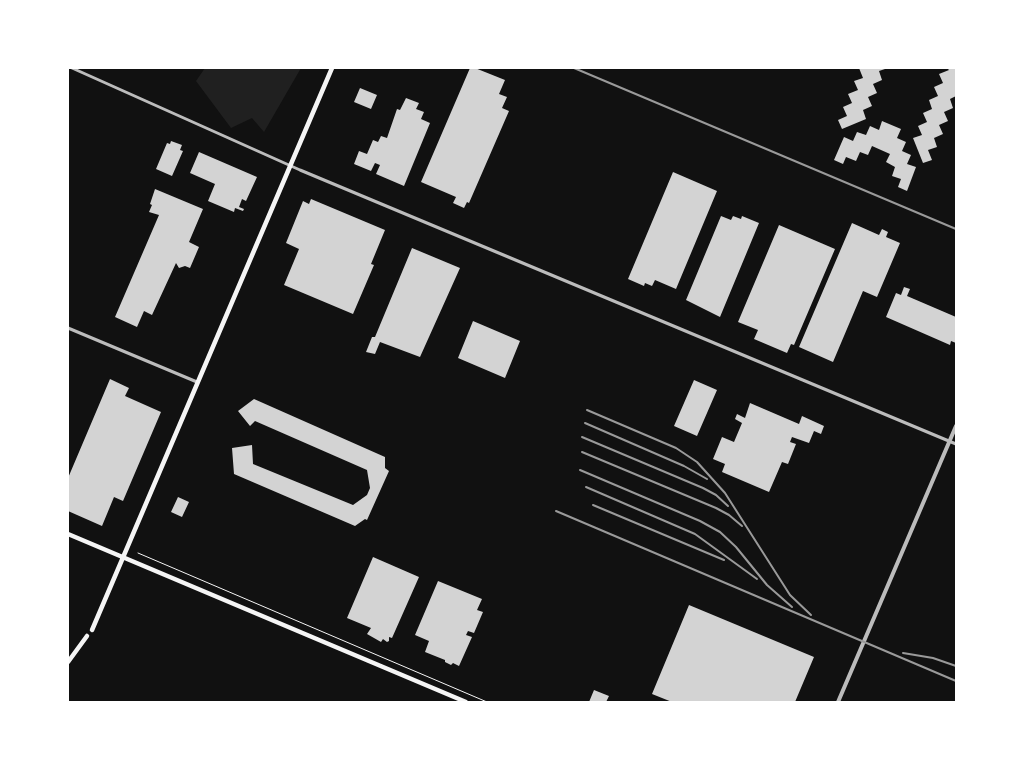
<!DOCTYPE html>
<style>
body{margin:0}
#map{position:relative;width:1024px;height:770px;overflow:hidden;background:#111;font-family:Montserrat,sans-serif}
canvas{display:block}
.frame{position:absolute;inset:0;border:69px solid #fff;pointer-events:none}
</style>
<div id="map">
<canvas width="1024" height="770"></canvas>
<div class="frame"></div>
</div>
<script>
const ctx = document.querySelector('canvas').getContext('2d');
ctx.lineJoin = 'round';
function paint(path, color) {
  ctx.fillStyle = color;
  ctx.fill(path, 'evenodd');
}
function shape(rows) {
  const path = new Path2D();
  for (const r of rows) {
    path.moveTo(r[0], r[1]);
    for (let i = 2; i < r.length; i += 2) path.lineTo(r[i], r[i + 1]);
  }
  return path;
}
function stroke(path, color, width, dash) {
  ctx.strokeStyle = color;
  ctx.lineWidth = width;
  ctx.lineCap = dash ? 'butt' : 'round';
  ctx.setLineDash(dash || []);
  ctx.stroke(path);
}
const green = shape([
 [205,68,301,68,264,132,252,118,231,128,196,81]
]);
const building = shape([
 [470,68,475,68,505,80,499,94,507,97,502,108,509,111,469,203,467,202,464,208,453,203,456,197,421,182],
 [859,68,888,68,879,71,882,80,873,84,877,93,868,97,872,106,863,110,866,119,842,129,838,120,847,116,843,107,852,103,848,94,858,90,854,81,863,78],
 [947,68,956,68,956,86,955,86,956,96,950,99,953,108,944,112,948,121,939,125,943,134,934,138,937,147,928,150,932,160,923,163,913,138,922,135,918,126,927,122,923,113,932,109,929,100,938,96,934,87,943,83,939,74,949,70],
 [360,88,377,95,371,109,354,102],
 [406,98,419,103,416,109,424,112,421,119,430,123,404,186,376,174,380,165,375,163,371,171,354,164,359,151,367,154,373,140,378,142,381,136,387,138,397,109,400,110],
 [882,121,901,129,897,138,906,142,902,151,911,155,907,164,916,167,907,191,898,187,901,179,892,176,895,167,886,162,890,154,872,146,868,155,860,152,856,161,846,157,843,164,834,160,844,137,853,141,857,132,866,135,870,126,879,130],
 [171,141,182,145,180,150,183,151,172,176,156,169,167,143,170,144],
 [199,152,257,177,246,201,242,199,239,207,244,209,243,211,235,208,234,212,208,201,215,184,190,173],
 [673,172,717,191,676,289,655,280,652,286,645,283,644,286,628,279],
 [155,189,203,209,189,242,199,247,190,268,185,266,179,268,176,263,152,315,144,311,137,327,115,317,159,215,149,212,152,205,150,204],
 [311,199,385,230,371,264,374,265,353,314,284,285,299,249,286,243,303,201,309,204],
 [721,216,731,220,733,216,741,219,742,216,759,223,720,317,686,300],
 [852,223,879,235,882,229,888,232,886,237,900,243,877,297,863,291,833,362,799,347],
 [779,225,835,249,794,345,791,344,787,353,754,339,758,330,738,322],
 [412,248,460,268,420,357,380,342,375,354,366,352,372,337,375,337],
 [904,287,910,289,907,296,956,317,956,343,951,341,950,345,886,317,896,293,901,295],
 [473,321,520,341,505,378,458,358],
 [110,379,129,388,125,396,161,412,123,501,114,497,102,526,68,511,68,478],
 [694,380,717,390,697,436,674,426],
 [254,399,385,457,385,468,389,471,367,520,365,519,355,526,234,474,232,448,252,445,253,464,353,505,367,495,370,488,367,470,255,421,250,426,238,411],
 [750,403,799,424,802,416,824,426,821,434,814,431,809,443,792,437,790,442,796,444,788,464,782,462,769,492,722,472,725,464,713,459,722,437,734,442,742,423,735,419,737,414,745,418],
 [178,497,189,502,182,517,171,512],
 [373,557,419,577,392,638,389,637,389,641,387,642,383,639,381,642,367,634,371,628,347,618],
 [438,581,482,599,477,610,483,612,474,633,468,631,466,635,472,637,459,666,453,663,451,665,445,662,445,660,425,652,429,641,415,635],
 [689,605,814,657,795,702,672,702,652,694],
 [594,690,609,696,606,702,589,702]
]);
const path = shape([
 [138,553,487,702]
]);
const minor = shape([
 [72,68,300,170,956,444],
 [68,328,197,382]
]);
const tertiary = shape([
 [838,702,956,426]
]);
const secondary = shape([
 [68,534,466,702],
 [92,630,332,68],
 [68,662,87,636]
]);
const rail = shape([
 [574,68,956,229],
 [587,410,676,448,697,462,725,493,790,595,811,615],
 [585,423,684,466,707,479],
 [582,437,703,488,716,495,728,506],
 [582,452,716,508,729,515,742,526],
 [580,470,700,521,720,532,736,547,767,585,792,607],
 [586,487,695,534,757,579],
 [593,505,724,560],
 [556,511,956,681],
 [903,653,933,658,956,666]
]);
paint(green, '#202020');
paint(building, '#d3d3d3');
stroke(path, '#f5f5f5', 1);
stroke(minor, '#bcbcbc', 3);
stroke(tertiary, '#bcbcbc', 4);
stroke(secondary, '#f5f5f5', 4.5);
stroke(rail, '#9a9a9a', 2);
</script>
